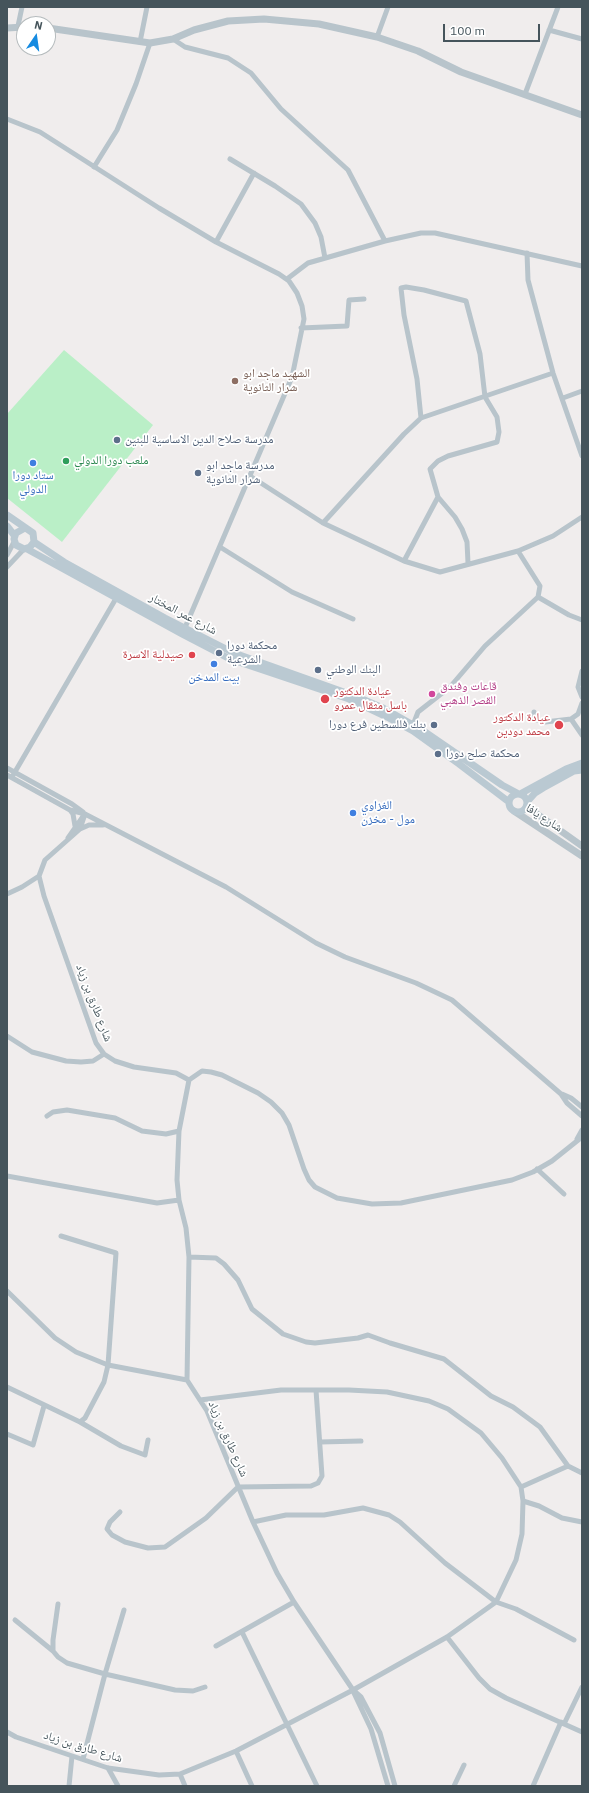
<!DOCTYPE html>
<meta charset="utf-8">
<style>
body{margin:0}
#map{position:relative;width:589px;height:1793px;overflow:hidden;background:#f0eded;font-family:"IBM Plex Sans",sans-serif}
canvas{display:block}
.frame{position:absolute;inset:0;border:8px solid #45545b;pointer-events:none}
.north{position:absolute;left:16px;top:16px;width:40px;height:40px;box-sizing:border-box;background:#fff;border:1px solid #b5bbbd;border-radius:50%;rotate:13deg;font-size:11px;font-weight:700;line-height:16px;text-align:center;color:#45545b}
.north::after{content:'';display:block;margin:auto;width:14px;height:18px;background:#168be1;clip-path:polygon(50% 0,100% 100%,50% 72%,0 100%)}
.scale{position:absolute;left:443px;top:24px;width:97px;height:18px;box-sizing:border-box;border:2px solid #45545b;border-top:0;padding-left:5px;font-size:12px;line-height:14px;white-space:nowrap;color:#45545b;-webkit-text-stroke:3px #fff;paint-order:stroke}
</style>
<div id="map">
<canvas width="589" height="1793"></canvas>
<div class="frame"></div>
<div class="north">N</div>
<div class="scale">100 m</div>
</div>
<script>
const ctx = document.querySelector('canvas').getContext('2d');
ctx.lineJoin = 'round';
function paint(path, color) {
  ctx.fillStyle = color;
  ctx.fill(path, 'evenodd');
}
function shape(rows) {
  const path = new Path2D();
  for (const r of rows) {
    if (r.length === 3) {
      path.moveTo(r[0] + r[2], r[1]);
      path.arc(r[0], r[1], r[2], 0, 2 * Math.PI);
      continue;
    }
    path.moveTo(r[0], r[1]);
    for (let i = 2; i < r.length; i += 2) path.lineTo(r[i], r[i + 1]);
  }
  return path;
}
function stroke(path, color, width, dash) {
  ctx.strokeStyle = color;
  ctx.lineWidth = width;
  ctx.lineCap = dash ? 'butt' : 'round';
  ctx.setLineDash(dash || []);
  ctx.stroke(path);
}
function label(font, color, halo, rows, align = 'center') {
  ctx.font = font + ' "IBM Plex Sans","Noto Naskh Arabic",sans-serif';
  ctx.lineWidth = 3.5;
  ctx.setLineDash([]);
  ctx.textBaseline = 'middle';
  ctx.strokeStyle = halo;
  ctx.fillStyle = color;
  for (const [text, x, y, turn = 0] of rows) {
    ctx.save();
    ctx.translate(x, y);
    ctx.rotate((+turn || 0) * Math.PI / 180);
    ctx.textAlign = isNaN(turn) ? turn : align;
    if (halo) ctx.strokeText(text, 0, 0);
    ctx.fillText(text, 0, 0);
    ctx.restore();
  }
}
const green = shape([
 [64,350,153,425,62,542,7,498,7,414]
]);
const minor = shape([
 [18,26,22,7],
 [549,30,582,39],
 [377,37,388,7],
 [173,39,185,47,228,58,251,73,281,109,348,170,385,241],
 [140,42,147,7],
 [525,94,558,7],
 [7,119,40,132,159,208,216,242,279,274,289,281,297,293,302,306,304,319,292,377,184,630],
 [230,159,275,186,301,204,315,223,321,237,325,258],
 [94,167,117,130,136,84,150,43],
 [216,242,254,173],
 [527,253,528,280,553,373,582,456],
 [287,279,308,263,385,241,421,233,435,233,582,266],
 [301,328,347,326,349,300,364,299],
 [563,398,582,391],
 [421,418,417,379,404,315,401,288,406,287,424,290,466,301,480,354,485,397,497,417,499,432,497,442,448,456,438,461,430,469,438,497,455,517,462,529,467,542,468,563],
 [250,476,323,523,404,434,421,418,553,373],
 [323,523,404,561,440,572,518,551,553,536,582,517],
 [220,547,292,592,353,619],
 [7,555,14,542],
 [404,561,438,497],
 [7,567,24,549],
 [538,597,569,615,582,620],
 [582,671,578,687,582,697],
 [534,712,534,719,545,722,571,719,578,714,582,703],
 [571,719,582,735],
 [413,725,418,712,450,687,485,646,538,597,540,586,518,551],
 [7,768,72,804,83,812],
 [7,775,70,810,85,814,226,887,316,943,345,957,416,983,452,1000,561,1094,567,1103,582,1116],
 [12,777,118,595],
 [70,810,73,814,75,826],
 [80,829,89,825,103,825],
 [68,838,84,815],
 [7,894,22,887,39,876],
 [7,1036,32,1052,66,1061,81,1062,93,1061,104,1054],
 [189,1080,202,1071,211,1072,222,1075,258,1093,271,1102,282,1113,289,1125,304,1169,309,1180,315,1187,337,1198,372,1204,401,1203,512,1180,533,1172,552,1161,582,1137],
 [562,1094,571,1098,582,1107],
 [47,1116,53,1112,67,1110,115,1118,142,1131,166,1134,179,1131],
 [577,1139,582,1130],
 [537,1169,564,1194],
 [7,1176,157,1203,179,1200],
 [189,1257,216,1258,224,1264,238,1280,252,1309,283,1334,306,1342,315,1343,358,1338,368,1335,390,1343,444,1359,491,1396,513,1407,540,1427,568,1466,582,1473],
 [7,1291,55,1338,76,1352,108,1365,187,1380],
 [7,1387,80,1422,85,1418,104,1382,108,1365,116,1253,61,1236],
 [200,1400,281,1390,349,1390,387,1392,429,1401,448,1409,481,1433,502,1458,521,1487,523,1501,522,1534,516,1560,496,1602,447,1637,353,1690],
 [80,1422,121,1446,145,1455,148,1440],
 [7,1434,33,1445,44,1406],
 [320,1442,361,1441],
 [521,1487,568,1466],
 [523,1501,539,1506,562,1518,582,1522],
 [120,1512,110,1522,107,1529,112,1535,125,1542,148,1548,165,1547,206,1518,238,1487,311,1486,318,1483,322,1476,316,1390],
 [253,1522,286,1515,324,1515,363,1508,389,1515,400,1522,445,1563,496,1602,516,1609,574,1640],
 [58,1604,53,1640,53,1651,58,1657,67,1663,105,1674,175,1690,193,1691,205,1687],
 [15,1620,53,1651],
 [242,1632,317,1786],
 [447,1637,479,1678,490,1689,506,1698,582,1732],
 [216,1646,294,1602],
 [353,1690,361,1697,380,1733,395,1786],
 [353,1691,371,1729,388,1786],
 [564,1724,582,1687],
 [7,1732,16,1737,108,1768,159,1775,180,1774,236,1751,353,1690,294,1602,277,1573,253,1522,207,1411,187,1380,189,1257,186,1228,179,1200,177,1180,179,1131,189,1080,176,1073,134,1067,115,1061,104,1054,96,1043,44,896,39,876,45,860,80,829,85,814],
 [236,1751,252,1786],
 [83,1759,105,1674,124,1610],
 [108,1768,118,1786],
 [180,1774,185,1786],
 [69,1786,72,1756],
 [454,1786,464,1765],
 [533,1786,561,1722]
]);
const tertiary = shape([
 [7,28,24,27],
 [48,28,150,43,173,39,194,30,228,21,264,19,319,24,377,37,418,51,461,72,582,115],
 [527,805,537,814,582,846],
 [514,811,582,856]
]);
const secondary = shape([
 [7,515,33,533,34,542,30,547,24,549,16,545,14,539,16,533,25,528],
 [7,526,14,535],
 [34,542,64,562,165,618,234,653,355,696,383,708,422,730,502,785,517,793],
 [27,549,182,634,230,659,349,699,387,717,413,731,459,764,509,802],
 [518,803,9],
 [520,794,566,769,582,763],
 [527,802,535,793,543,788,574,771,582,770]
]);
const markers = [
 [235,381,4,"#8d6e63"],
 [117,440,4,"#5c6f8a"],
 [66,461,4,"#2e9e5b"],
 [33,463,4,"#3f7fe0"],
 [198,473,4,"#5c6f8a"],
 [219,653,4,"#5c6f8a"],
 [192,655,4,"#e0444e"],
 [214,664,4,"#3f7fe0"],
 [318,670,4,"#5c6f8a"],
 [432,694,4,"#d1479c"],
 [325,699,5,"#e0444e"],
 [434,725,4,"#5c6f8a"],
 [559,725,5,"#e0444e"],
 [438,754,4,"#5c6f8a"],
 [353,813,4,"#3f7fe0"]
];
const educationNames = [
 ["الشهيد ماجد ابو",243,374],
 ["شرار الثانوية",243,388]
];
const serviceNames = [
 ["مدرسة صلاح الدين الاساسية للبنين",125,440],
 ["مدرسة ماجد ابو",206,466],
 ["شرار الثانوية",206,480],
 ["محكمة دورا",227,646],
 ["الشرعية",227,660],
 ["البنك الوطني",326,670],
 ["بنك فللسطين فرع دورا",426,725,"right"],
 ["محكمة صلح دورا",446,754]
];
const leisureNames = [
 ["ملعب دورا الدولي",74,461]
];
const shopNames = [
 ["ستاد دورا",33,476],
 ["الدولي",33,490],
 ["بيت المدخن",214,678],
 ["الغزاوي",361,806,"left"],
 ["مول - مخزن",361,820,"left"]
];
const streetNames = [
 ["شارع عمر المختار",183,614,28],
 ["شارع يافا",544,818,33],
 ["شارع طارق بن زياد",94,1003,69],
 ["شارع طارق بن زياد",228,1439,66],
 ["شارع طارق بن زياد",83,1747,17]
];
const healthNames = [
 ["صيدلية الاسرة",184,655],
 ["عيادة الدكتور",334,692,"left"],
 ["باسل مثقال عمرو",334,706,"left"],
 ["عيادة الدكتور",550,718],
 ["محمد دودين",550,732]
];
const hotelNames = [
 ["قاعات وفندق",440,687],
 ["القصر الذهبي",440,701]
];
paint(green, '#baefc7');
stroke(minor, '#b8c4cb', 5);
stroke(tertiary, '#b8c4cb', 7);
stroke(secondary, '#bac9d2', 7);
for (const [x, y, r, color] of markers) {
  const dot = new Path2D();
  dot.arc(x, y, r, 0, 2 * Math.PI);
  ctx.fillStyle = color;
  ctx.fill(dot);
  stroke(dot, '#fff', 1.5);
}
label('12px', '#785e54', '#fff', educationNames, 'left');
label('12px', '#4e5e75', '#fff', serviceNames, 'left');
label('12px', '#27864d', '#fff', leisureNames, 'left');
label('12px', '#366cbe', '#fff', shopNames);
label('12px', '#45545b', '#fff', streetNames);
label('12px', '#be3a42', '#fff', healthNames, 'right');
label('12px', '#b23c85', '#fff', hotelNames, 'left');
</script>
